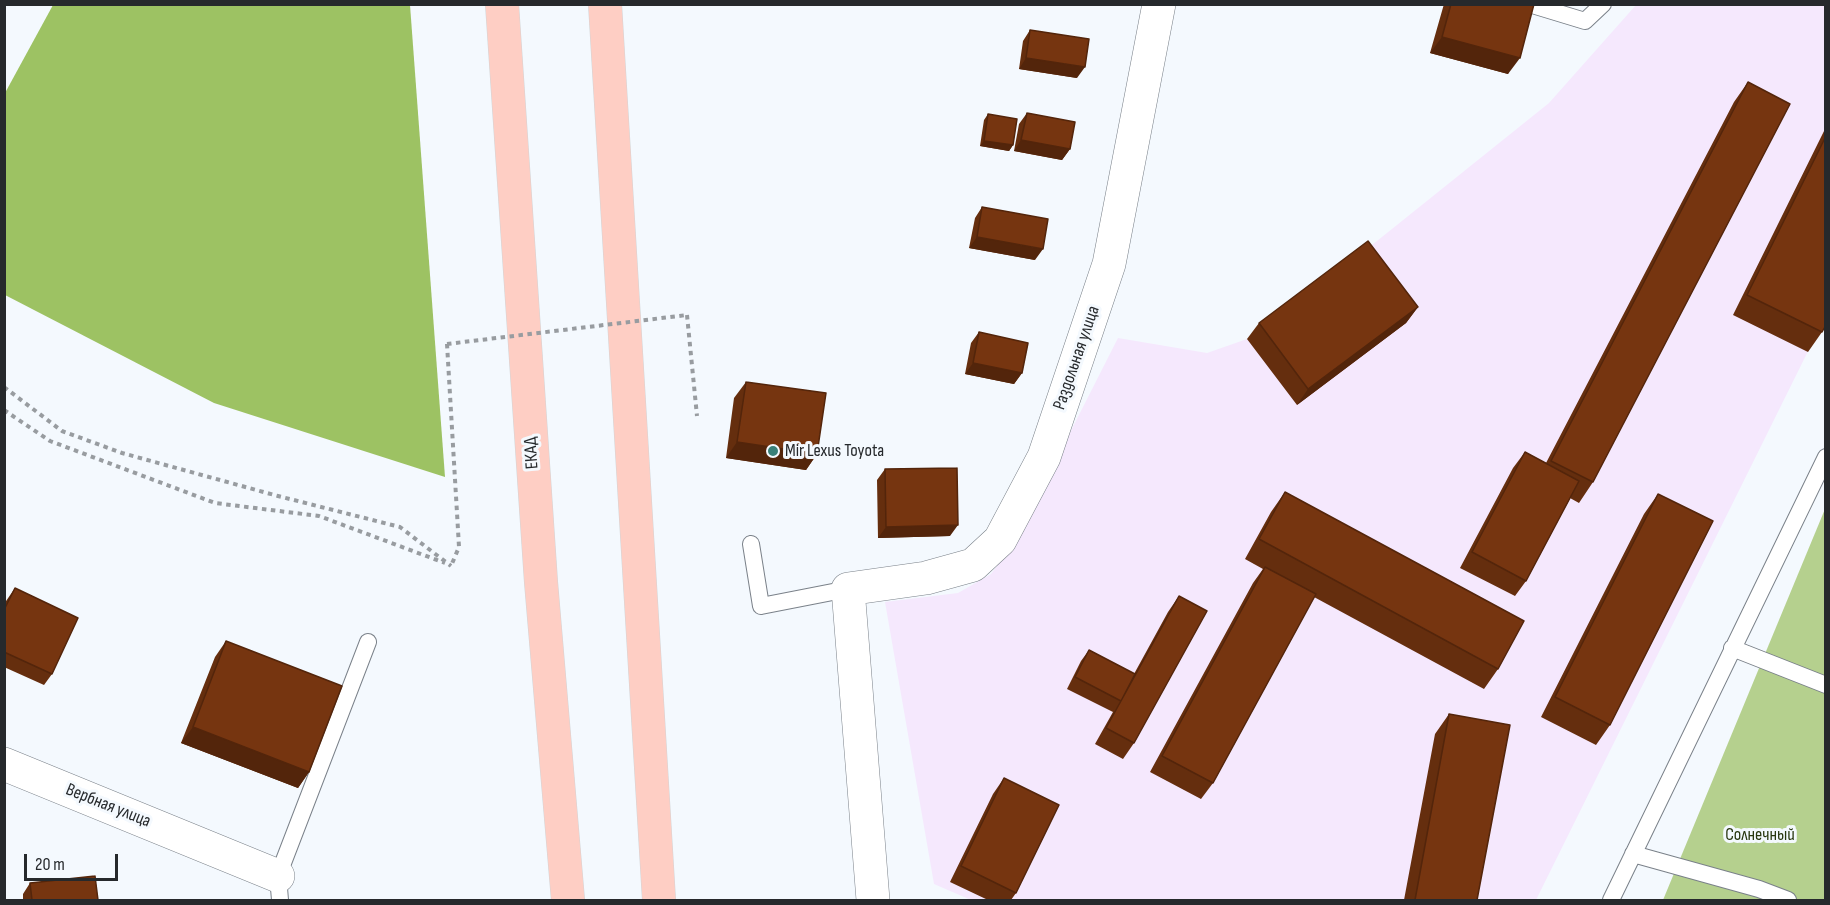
<!DOCTYPE html>
<meta charset="utf-8">
<style>
body{margin:0}
#map{position:relative;width:1830px;height:905px;overflow:hidden;background:#f4f9fe;font-family:"Sofia Sans Condensed",sans-serif}
canvas{display:block}
.frame{position:absolute;inset:0;border:6px solid #26292c;pointer-events:none}
.scale{position:absolute;left:24px;top:854px;width:94px;height:27px;box-sizing:border-box;border:3px solid #26292c;border-top:0;padding-left:8px;font-size:18px;line-height:21px;white-space:nowrap;color:#26292c;-webkit-text-stroke:4px #f4f9fe;paint-order:stroke}
</style>
<div id="map">
<canvas width="1830" height="905"></canvas>
<div class="frame"></div>
<div class="scale">20 m</div>
</div>
<script>
const ctx = document.querySelector('canvas').getContext('2d');
ctx.lineJoin = 'round';
function paint(path, color) {
  ctx.fillStyle = color;
  ctx.fill(path, 'evenodd');
}
function shape(rows) {
  const path = new Path2D();
  for (const r of rows) {
    path.moveTo(r[0], r[1]);
    for (let i = 2; i < r.length; i += 2) path.lineTo(r[i], r[i + 1]);
  }
  return path;
}
function stroke(path, color, width, dash) {
  ctx.strokeStyle = color;
  ctx.lineWidth = width;
  ctx.lineCap = dash ? 'butt' : 'round';
  ctx.setLineDash(dash || []);
  ctx.stroke(path);
}
function label(font, color, halo, rows, align = 'center') {
  ctx.font = font + ' "Sofia Sans Condensed",sans-serif';
  ctx.lineWidth = 6;
  ctx.setLineDash([]);
  ctx.textBaseline = 'middle';
  ctx.strokeStyle = halo;
  ctx.fillStyle = color;
  for (const [text, x, y, turn = 0] of rows) {
    ctx.save();
    ctx.translate(x, y);
    ctx.rotate((+turn || 0) * Math.PI / 180);
    ctx.textAlign = isNaN(turn) ? turn : align;
    if (halo) ctx.strokeText(text, 0, 0);
    ctx.fillText(text, 0, 0);
    ctx.restore();
  }
}
const industrial = shape([
 [1636,5,1825,5,1825,317,1536,900,971,900,934,884,885,602,958,593,991,574,1015,541,1118,338,1207,353,1247,339,1377,241,1549,103]
]);
const green = shape([
 [1825,509,1825,900,1663,900]
]);
const forest = shape([
 [53,5,410,5,445,477,214,403,5,295,5,93]
]);
const path = shape([
 [687,315,697,416],
 [447,344,459,547,451,566],
 [4,387,62,431,122,453,278,496,400,527,451,566],
 [4,410,50,441,215,503,319,516,445,563]
]);
const service = shape([
 [1529,4,1585,21,1603,4],
 [751,544,761,606,848,589],
 [1732,648,1826,685],
 [1633,854,1759,889,1788,900],
 [280,900,278,876,368,642],
 [1611,900,1826,457]
]);
const minor = shape([
 [4,764,278,876],
 [873,900,848,589,926,578,973,565,1000,540,1044,457,1109,264,1159,4]
]);
const trunk = shape([
 [502,4,541,582,568,900],
 [605,4,659,900]
]);
const pathBridge = shape([
 [447,344,687,315]
]);
const wall = shape([
 [1444,4,1534,4,1508,74,1430,53],
 [1030,30,1077,78,1019,69,1023,41],
 [1748,82,1593,482,1579,503,1570,498,1526,581,1515,596,1460,568,1513,468,1525,452,1546,463,1734,102],
 [1027,113,1070,149,1062,160,1014,151,1019,124],
 [988,114,1013,145,1009,151,980,146,984,120],
 [1826,127,1826,325,1822,332,1808,352,1733,315],
 [982,207,1035,260,969,248,975,218],
 [1418,307,1406,323,1297,405,1247,339,1259,323],
 [979,332,1022,373,1014,384,965,374,971,343],
 [746,382,817,454,806,470,726,458,734,398],
 [885,469,950,536,878,538,877,480],
 [1285,492,1498,669,1484,689,1314,597,1213,783,1201,799,1150,772,1253,583,1263,569,1245,559,1271,512],
 [1658,494,1610,725,1596,745,1541,717,1644,514],
 [15,588,52,674,44,685,4,667,4,604],
 [1179,596,1134,743,1123,759,1095,744,1113,712,1067,689,1081,661,1089,650,1134,674,1168,612],
 [226,641,309,772,298,788,181,743,215,657],
 [1449,714,1477,900,1404,900,1435,734],
 [1004,778,1016,893,1011,900,988,900,950,882,993,794],
 [30,883,98,900,23,900,23,894]
]);
const shadedWall = shape([
 [1442,37,1520,58,1508,74,1430,53],
 [1026,58,1085,67,1077,78,1019,69],
 [1021,140,1070,149,1062,160,1014,151],
 [984,141,1013,145,1009,151,980,146],
 [977,237,1043,249,1035,260,969,248],
 [1418,307,1406,323,1297,405,1308,389],
 [973,363,1022,373,1014,384,965,374],
 [737,442,817,454,806,470,726,458],
 [958,525,950,536,878,538,886,527],
 [193,727,309,772,298,788,181,743]
]);
const building = shape([
 [1451,4,1534,4,1520,58,1442,37,1451,4],
 [1030,30,1089,39,1085,67,1026,58,1030,30],
 [1748,82,1790,104,1593,482,1551,461,1748,82],
 [1027,113,1075,122,1070,149,1021,140,1027,113],
 [988,114,1017,119,1013,145,984,141,988,114],
 [1826,136,1826,325,1822,332,1747,295,1826,136],
 [982,207,1048,219,1043,249,977,237,982,207],
 [1368,241,1418,307,1308,389,1259,323,1368,241],
 [979,332,1028,343,1022,373,973,363,979,332],
 [746,382,826,393,817,454,737,442,746,382],
 [1525,452,1579,481,1526,581,1472,552,1525,452],
 [957,468,958,525,886,527,885,469,957,468],
 [1285,492,1524,621,1498,669,1259,539,1285,492],
 [1658,494,1713,521,1610,725,1555,697,1658,494],
 [1265,567,1316,594,1213,783,1162,756,1265,567],
 [15,588,78,618,52,674,4,652,4,610,15,588],
 [1179,596,1207,611,1134,743,1106,728,1179,596],
 [226,641,342,686,309,772,193,727,226,641],
 [1089,650,1135,674,1121,701,1075,677,1089,650],
 [1449,714,1510,725,1477,900,1415,900,1449,714],
 [1004,778,1059,805,1016,893,961,866,1004,778],
 [95,876,98,900,32,900,30,883,95,876]
]);
const markers = [
 [773,451,6,"#398079"]
];
const streetNames = [
 ["Раздольная улица",1077,358,-71],
 ["ЕКАД",532,453,-94],
 ["Вербная улица",108,806,22]
];
const poiNames = [
 ["Mir Lexus Toyota",785,451]
];
const parkNames = [
 ["Солнечный",1760,835]
];
paint(industrial, '#f5e8fd');
paint(green, '#b5d08e');
paint(forest, '#9dc263');
stroke(service, '#7a8189', 18);
stroke(minor, '#7a8189', 34);
stroke(trunk, '#d4d4d5', 34);
stroke(path, '#989ca0', 4, [4.5, 4.5]);
stroke(service, '#fff', 16);
stroke(minor, '#fff', 33);
stroke(trunk, '#fecec4', 33);
stroke(pathBridge, '#989ca0', 4, [4.5, 4.5]);
paint(wall, '#652e0e');
paint(shadedWall, '#53250b');
paint(building, '#763510');
stroke(building, '#53250b', 1.5);
for (const [x, y, r, color] of markers) {
  const dot = new Path2D();
  dot.arc(x, y, r, 0, 2 * Math.PI);
  ctx.fillStyle = color;
  ctx.fill(dot);
  stroke(dot, '#f4f9fe', 2);
}
label('18px', '#26292c', '#f4f9fe', streetNames);
label('18px', '#26292c', '#f4f9fe', poiNames, 'left');
label('18px', '#28370f', '#f4f9fe', parkNames);
</script>
